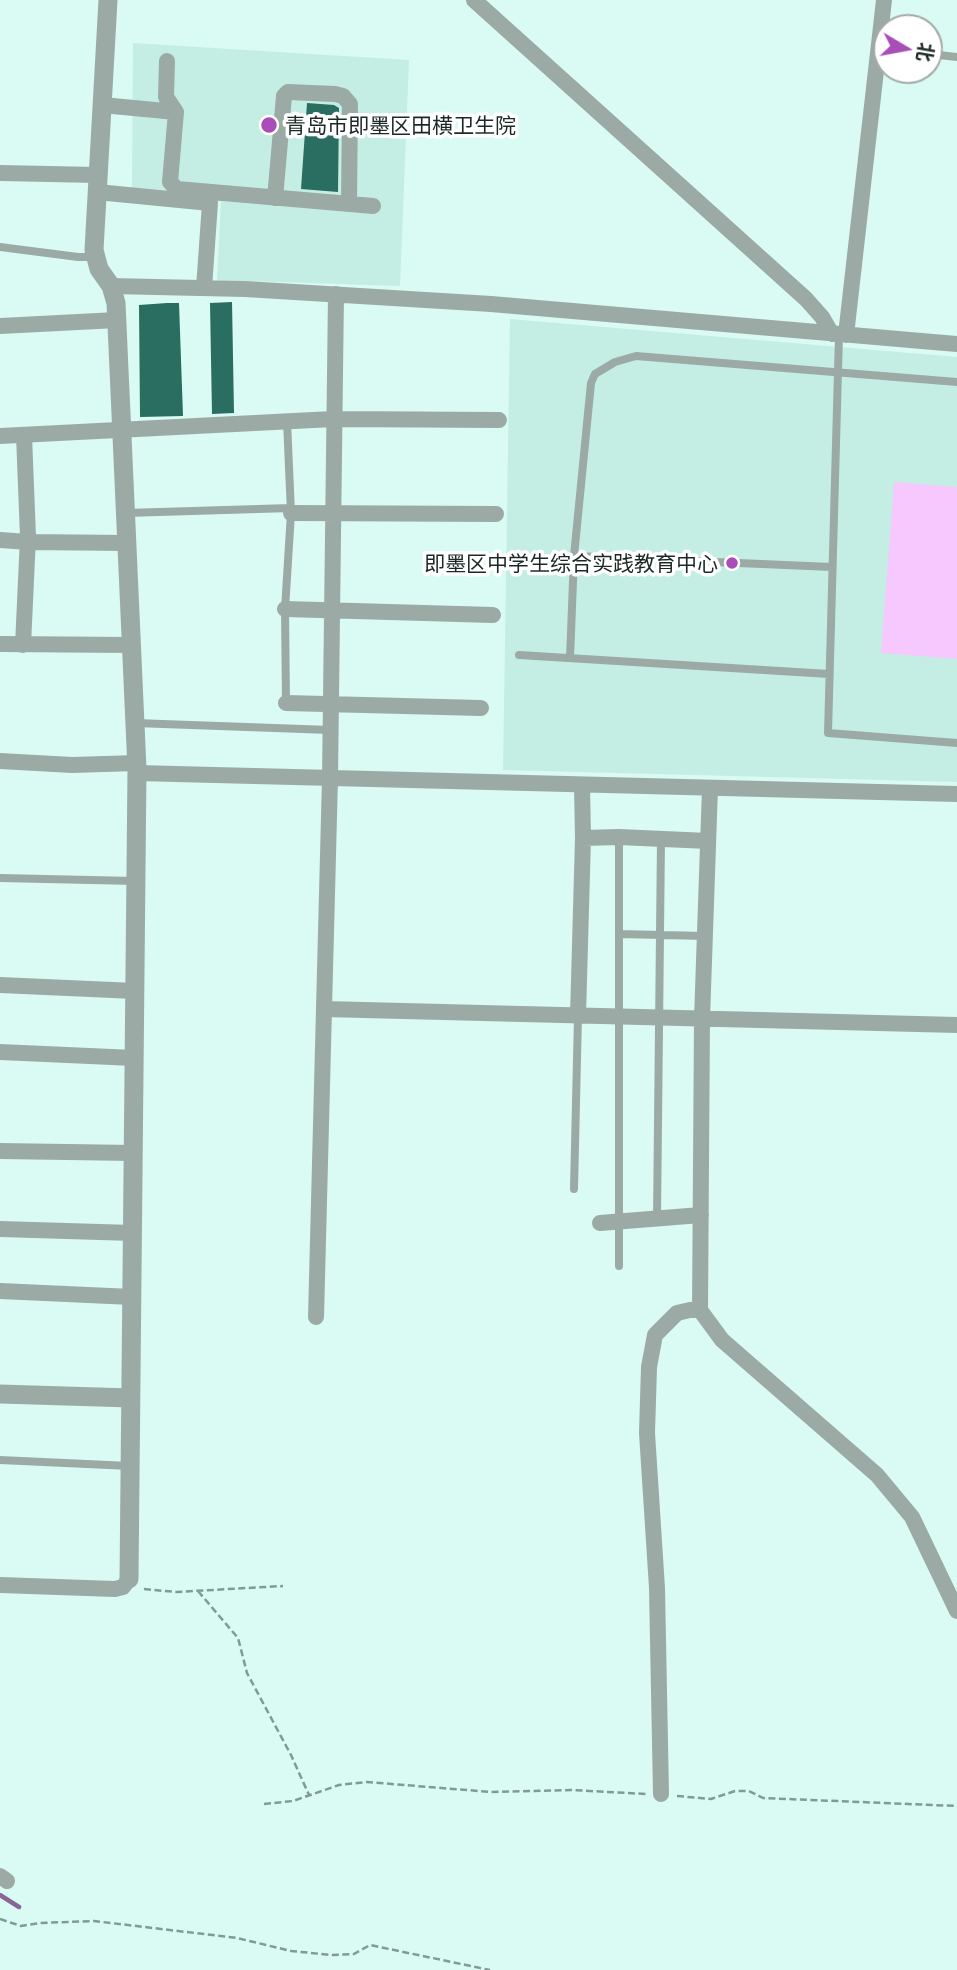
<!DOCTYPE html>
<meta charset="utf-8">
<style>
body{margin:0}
#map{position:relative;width:957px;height:1970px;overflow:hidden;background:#d9fbf3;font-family:Georgia,"Noto Sans SC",serif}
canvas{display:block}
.north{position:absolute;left:873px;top:14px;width:70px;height:70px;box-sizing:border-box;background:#fff;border:2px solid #a4a9a8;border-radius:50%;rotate:100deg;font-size:19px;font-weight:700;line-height:28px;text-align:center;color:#1c2826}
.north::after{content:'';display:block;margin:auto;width:24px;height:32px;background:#a94db8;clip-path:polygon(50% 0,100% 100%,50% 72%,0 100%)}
</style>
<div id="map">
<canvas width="957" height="1970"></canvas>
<div class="north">北</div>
</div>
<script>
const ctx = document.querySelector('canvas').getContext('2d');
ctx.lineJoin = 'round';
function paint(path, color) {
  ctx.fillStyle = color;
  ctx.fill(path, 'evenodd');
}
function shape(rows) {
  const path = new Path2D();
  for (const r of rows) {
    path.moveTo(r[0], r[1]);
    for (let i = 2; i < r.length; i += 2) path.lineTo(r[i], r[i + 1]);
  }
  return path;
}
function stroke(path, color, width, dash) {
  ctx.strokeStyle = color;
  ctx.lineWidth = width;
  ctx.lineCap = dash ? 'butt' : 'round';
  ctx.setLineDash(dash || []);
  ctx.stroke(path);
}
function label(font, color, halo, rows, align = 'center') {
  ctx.font = font + ' Georgia,"Noto Sans SC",serif';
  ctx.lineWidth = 7;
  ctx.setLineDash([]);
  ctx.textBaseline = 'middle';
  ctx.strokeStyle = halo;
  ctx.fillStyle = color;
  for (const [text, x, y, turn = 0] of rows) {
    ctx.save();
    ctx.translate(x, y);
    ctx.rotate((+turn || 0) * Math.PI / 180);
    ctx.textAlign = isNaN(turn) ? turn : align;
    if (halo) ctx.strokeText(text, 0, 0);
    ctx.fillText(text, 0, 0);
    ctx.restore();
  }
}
const built = shape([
 [133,43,409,60,400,286,217,280,221,202,132,189],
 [510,319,957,357,957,782,503,770]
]);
const green = shape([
 [894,482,957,487,957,659,881,653]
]);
const stream = shape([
 [0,1895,19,1907]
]);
const building = shape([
 [307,103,334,105,339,108,338,192,301,189],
 [232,302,234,413,212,414,210,303],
 [167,303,179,303,183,416,140,417,139,305]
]);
const path = shape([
 [144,1589,176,1592,283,1586],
 [198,1591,238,1638,247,1673,291,1755,309,1795],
 [677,1796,711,1799,735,1791,749,1791,763,1798,957,1806],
 [264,1804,293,1801,339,1785,367,1782,491,1792,571,1790,646,1794],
 [0,1919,21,1926,40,1923,94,1921,237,1938,291,1951,332,1955,354,1954,370,1945,490,1970]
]);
const service = shape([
 [929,54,957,57],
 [0,247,78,257,96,257],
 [839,335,828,733,957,743],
 [126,513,291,508],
 [574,556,832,567],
 [519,655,829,674],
 [570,658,574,556,591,383,595,374,615,362,636,356,957,382],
 [286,703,285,609,291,513,287,421],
 [135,723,330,730],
 [0,878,136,881],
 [619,934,705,936],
 [574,1189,578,1016],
 [657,1218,661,839],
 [619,1266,619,837],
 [0,1460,130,1466]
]);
const minor = shape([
 [474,0,806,299,822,317,832,334],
 [167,61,166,97,176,112,170,182,177,189,373,206],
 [102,105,176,112],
 [0,173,98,175],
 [97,192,210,203,204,288],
 [275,198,284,96,288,92,335,94,343,96,350,104,349,204],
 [111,286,245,289,491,304,957,344],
 [0,326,117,320],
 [846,335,884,0],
 [0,436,333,419,499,420],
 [291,513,496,514],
 [0,540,28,542,127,543],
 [285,609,493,615],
 [0,644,131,645],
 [23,645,28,537,24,435],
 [286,703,481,708],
 [0,761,72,765,137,763],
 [137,773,957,794],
 [710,788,702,1019,700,1310,722,1340,877,1475,912,1517,957,1611],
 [583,838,619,837,708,841],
 [0,985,135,991],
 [324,1009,957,1025],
 [578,1016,583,838,582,785],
 [0,1052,134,1058],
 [0,1151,133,1153],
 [600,1223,701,1215],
 [0,1229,133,1233],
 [0,1291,132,1297],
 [316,1317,330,778,336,294],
 [0,1585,115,1589,123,1587,129,1579],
 [661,1794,657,1588,647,1433,649,1367,655,1335,677,1313,690,1310,700,1310],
 [0,1876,7,1881]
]);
const tertiary = shape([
 [108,0,94,250,99,269,111,286,116,303,137,769,129,1579],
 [0,1394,131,1398]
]);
const markers = [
 [269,125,9,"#a94db8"],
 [732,563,7,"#a94db8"]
];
const poiNames = [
 ["青岛市即墨区田横卫生院",285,125],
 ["即墨区中学生综合实践教育中心",718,563,"right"]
];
paint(built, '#c4eee4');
paint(green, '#f6c8fd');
stroke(stream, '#8b6695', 4.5);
paint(building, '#2a6d61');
stroke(path, '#829a95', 2.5, [7, 3.5]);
stroke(service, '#9caaa6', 8);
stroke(minor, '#9caaa6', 16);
stroke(tertiary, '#9caaa6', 19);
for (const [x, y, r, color] of markers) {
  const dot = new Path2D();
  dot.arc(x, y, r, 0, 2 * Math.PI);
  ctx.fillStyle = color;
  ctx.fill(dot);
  stroke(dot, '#fff', 2.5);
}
label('21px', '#1c2826', '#fff', poiNames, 'left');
</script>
